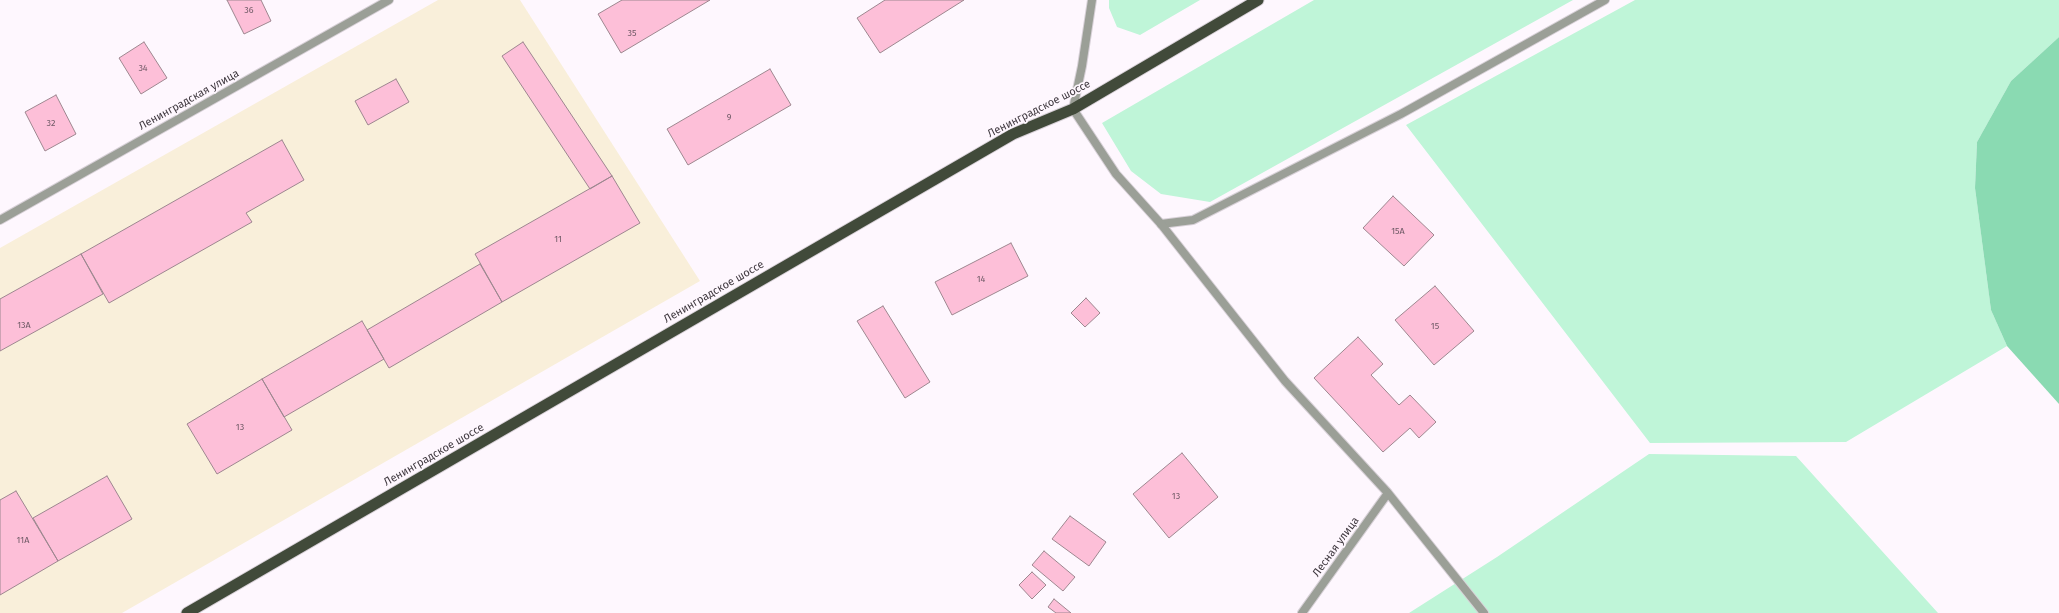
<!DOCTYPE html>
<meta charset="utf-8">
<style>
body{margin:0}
canvas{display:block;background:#fef7fe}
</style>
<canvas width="2059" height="613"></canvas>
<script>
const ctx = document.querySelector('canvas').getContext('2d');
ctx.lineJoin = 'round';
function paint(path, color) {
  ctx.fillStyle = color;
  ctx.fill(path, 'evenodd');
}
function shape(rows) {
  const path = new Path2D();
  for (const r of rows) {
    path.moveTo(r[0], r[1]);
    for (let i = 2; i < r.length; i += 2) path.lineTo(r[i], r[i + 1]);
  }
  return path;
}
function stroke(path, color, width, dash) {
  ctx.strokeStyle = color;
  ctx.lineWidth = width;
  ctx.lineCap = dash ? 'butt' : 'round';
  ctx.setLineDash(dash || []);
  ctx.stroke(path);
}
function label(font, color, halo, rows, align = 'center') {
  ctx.font = font + ' "Fira Sans",sans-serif';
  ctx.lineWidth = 3.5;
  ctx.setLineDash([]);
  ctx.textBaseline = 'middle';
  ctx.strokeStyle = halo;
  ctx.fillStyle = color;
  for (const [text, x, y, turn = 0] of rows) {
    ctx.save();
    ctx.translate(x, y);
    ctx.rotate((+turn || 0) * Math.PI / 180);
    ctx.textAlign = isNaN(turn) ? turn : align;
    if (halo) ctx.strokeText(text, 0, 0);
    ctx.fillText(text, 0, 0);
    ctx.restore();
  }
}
const industrial = shape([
 [438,0,520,0,700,281,122,613,0,613,0,248]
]);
const green = shape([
 [1109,0,1200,0,1140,35,1117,27,1109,8],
 [1314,0,1573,0,1210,202,1161,194,1131,171,1102,123],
 [1635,0,2059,0,2059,37,2011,81,1977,142,1975,188,1991,310,2007,346,1846,442,1650,443,1406,125],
 [1649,454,1796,456,1938,613,1409,613,1497,557]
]);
const forest = shape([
 [2059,37,2059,404,2007,346,1991,310,1975,188,1977,142,2011,81]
]);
const building = shape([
 [227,0,261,0,271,21,244,34,227,0],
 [622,0,710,0,621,53,598,14,622,0],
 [885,0,964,0,880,53,857,18,885,0],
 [144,42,167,78,141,94,119,58,144,42],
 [523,42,612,176,590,189,502,56,523,42],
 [770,69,791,105,688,165,667,129,770,69],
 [396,79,409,102,368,125,355,101,396,79],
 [56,95,76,134,45,151,25,112,56,95],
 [282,140,304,180,246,213,252,222,109,303,81,254,282,140],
 [612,176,640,223,502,302,475,254,612,176],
 [1393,196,1434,235,1404,266,1363,228,1393,196],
 [1011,243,1028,276,952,315,935,282,1011,243],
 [81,254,103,294,0,351,0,299,81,254],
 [480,264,502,302,389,368,367,330,480,264],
 [1435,286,1474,331,1434,365,1395,320,1435,286],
 [1086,298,1100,313,1085,327,1071,313,1086,298],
 [883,306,930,382,905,398,857,321,883,306],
 [362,321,384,359,284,417,262,379,362,321],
 [1358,337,1383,364,1371,375,1399,405,1410,395,1436,422,1419,438,1410,428,1383,452,1314,378,1358,337],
 [262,379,292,430,217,474,187,424,262,379],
 [1182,453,1218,497,1169,538,1133,494,1182,453],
 [107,476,132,519,58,561,33,518,107,476],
 [16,491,58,561,0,595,0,500,16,491],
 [1070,516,1106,542,1089,566,1052,539,1070,516],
 [1044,551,1075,577,1063,591,1032,565,1044,551],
 [1032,572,1046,585,1032,599,1019,585,1032,572],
 [1054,599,1071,613,1056,613,1048,607,1054,599]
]);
const service = shape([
 [1073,109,1082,66,1092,0],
 [1161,224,1193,220,1401,114,1605,0]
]);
const minor = shape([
 [1073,109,1116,174,1161,224,1285,381,1388,493,1484,613],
 [0,220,389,0],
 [1302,613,1388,493]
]);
const trunk = shape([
 [187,613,1013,134,1073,109,1258,0]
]);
const numberNames = [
 ["36",249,10],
 ["35",632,33],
 ["34",143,68],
 ["9",729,117],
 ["32",51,123],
 ["15А",1398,231],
 ["11",558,239],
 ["14",981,279],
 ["13А",24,325],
 ["15",1435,326],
 ["13",240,427],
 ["13",1176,496],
 ["11А",23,540]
];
const streetNames = [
 ["Ленинградская улица",189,100,-29],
 ["Ленинградское шоссе",1039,109,-27],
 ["Ленинградское шоссе",714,292,-30],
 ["Ленинградское шоссе",434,455,-30],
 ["Лесная улица",1336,547,-54]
];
paint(industrial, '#f9efda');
paint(green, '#bff5d8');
paint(forest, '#8adab2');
paint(building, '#fdbfd8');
stroke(building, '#9e8790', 1);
stroke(service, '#d8d1d8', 10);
stroke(minor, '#d8d1d8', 10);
stroke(trunk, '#d8d1d8', 13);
stroke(service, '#9b9f97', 8);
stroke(minor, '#9b9f97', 8);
stroke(trunk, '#414a3a', 11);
label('9px', '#705b67', null, numberNames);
label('11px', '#413a41', '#fef7fe', streetNames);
</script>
